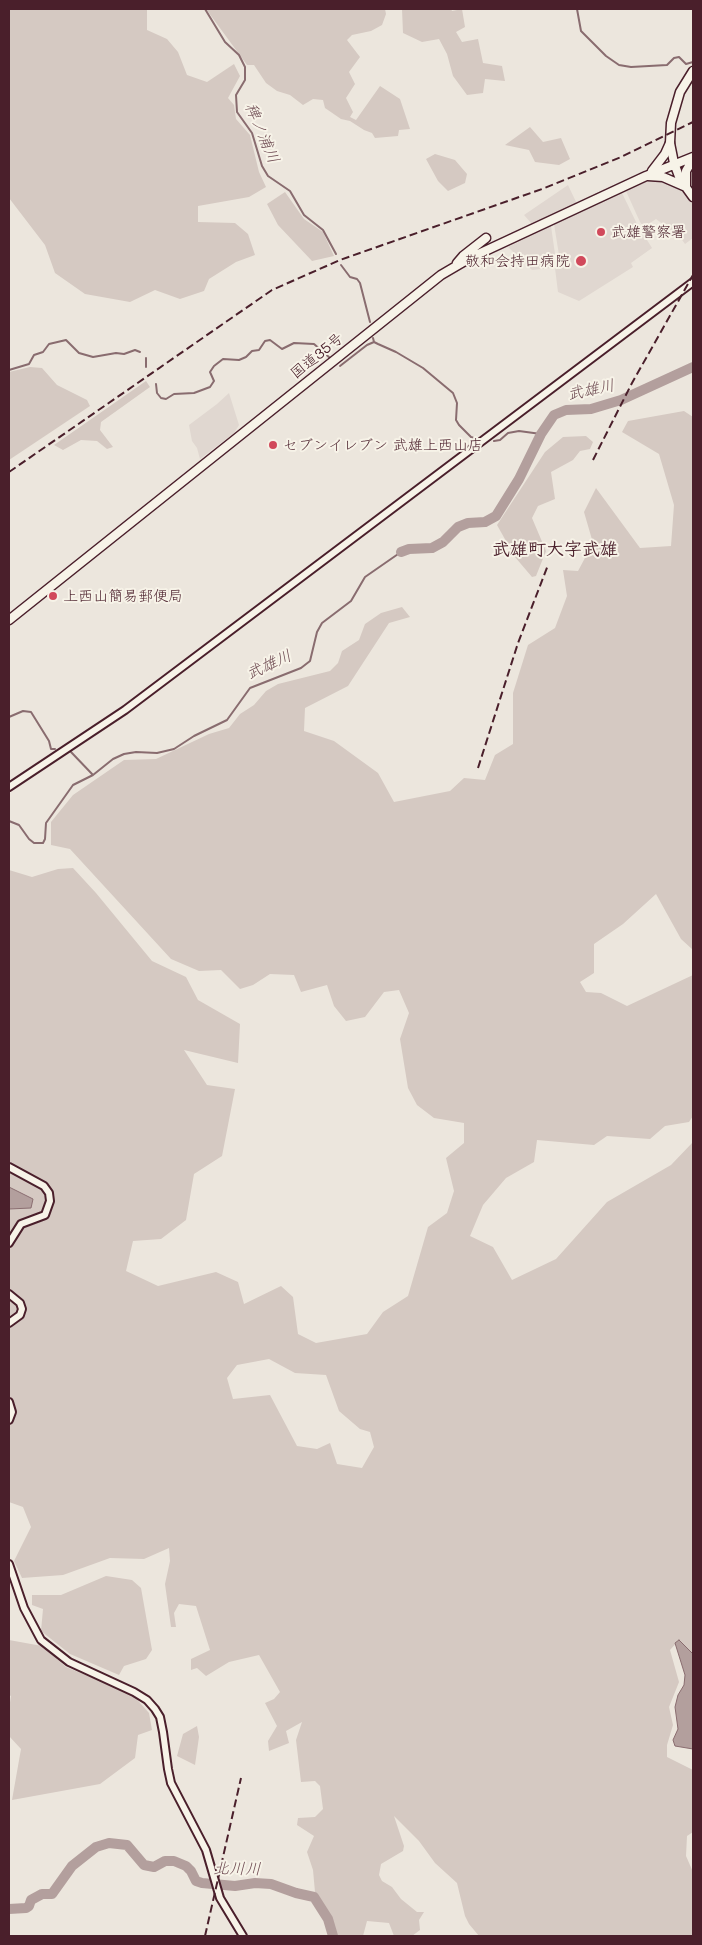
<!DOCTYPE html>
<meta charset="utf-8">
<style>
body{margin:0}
#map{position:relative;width:702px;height:1945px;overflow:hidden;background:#ece6dd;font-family:Mali,sans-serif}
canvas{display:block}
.frame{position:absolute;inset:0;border:10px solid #4a1f2b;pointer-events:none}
</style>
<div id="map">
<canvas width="702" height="1945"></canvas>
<div class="frame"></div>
</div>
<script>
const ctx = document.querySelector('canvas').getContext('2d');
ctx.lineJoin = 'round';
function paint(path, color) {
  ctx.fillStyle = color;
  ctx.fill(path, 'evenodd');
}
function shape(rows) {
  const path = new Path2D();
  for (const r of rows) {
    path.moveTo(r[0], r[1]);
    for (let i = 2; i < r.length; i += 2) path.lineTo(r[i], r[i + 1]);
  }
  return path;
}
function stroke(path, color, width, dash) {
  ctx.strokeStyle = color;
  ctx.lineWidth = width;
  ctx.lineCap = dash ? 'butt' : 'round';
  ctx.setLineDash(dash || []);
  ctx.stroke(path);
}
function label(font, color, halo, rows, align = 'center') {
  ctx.font = font + ' Mali,"Klee One",sans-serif';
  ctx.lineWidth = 4;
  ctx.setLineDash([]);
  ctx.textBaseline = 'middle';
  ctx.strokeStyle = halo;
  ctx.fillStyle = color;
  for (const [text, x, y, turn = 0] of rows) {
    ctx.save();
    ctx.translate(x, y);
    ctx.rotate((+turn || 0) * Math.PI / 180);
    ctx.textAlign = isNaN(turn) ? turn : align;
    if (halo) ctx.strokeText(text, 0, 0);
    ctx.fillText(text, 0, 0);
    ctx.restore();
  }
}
const built = shape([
 [650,179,663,179,673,183,686,195,693,205,693,238,685,244,680,237,656,219,644,227,640,222,626,191],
 [568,185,577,204,532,224,524,215],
 [622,193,637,224,652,248,631,263,633,267,579,301,558,292,555,268,559,255,554,224],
 [551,226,555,254,551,268,532,270,508,247],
 [229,393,239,425,234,433,200,459,197,448,192,441,189,425,217,404]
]);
const green = shape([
 [9,9,147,9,147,30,167,39,178,52,187,75,207,82,234,64,240,76,228,98,234,105,236,119,250,135,259,172,266,187,249,197,198,206,198,222,235,223,248,234,255,255,236,262,209,279,204,291,180,299,155,290,130,302,85,294,55,273,45,245,9,198],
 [206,9,385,9,386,14,382,25,371,31,352,35,347,40,360,57,349,72,355,84,346,98,353,112,350,117,356,120,380,86,400,99,410,129,399,130,398,136,375,138,372,133,364,130,350,121,341,119,325,108,323,100,313,99,303,105,290,95,277,91,266,83,254,65,247,65],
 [402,9,451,9,452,11,462,9,465,27,456,32,462,42,478,39,483,63,502,66,505,81,485,79,483,93,467,95,453,76,447,54,439,39,422,42,403,33],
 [530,127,543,142,561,138,570,159,559,165,535,162,529,150,505,145],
 [435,154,455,160,467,174,465,183,448,191,438,181,426,159],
 [285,192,304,219,323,232,334,256,312,261,278,225,267,204],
 [30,367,42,368,57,385,87,400,90,406,9,460,9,372],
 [146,381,150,387,101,422,100,430,113,447,107,449,97,441,81,440,63,450,54,445],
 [684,411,693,417,693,950,681,939,656,894,623,924,594,944,594,973,580,982,586,992,601,993,627,1006,693,975,693,1116,689,1122,665,1126,650,1139,607,1136,594,1145,537,1140,534,1162,506,1178,483,1205,470,1236,493,1247,512,1280,556,1259,607,1202,671,1165,693,1142,693,1654,679,1640,670,1650,679,1682,669,1707,673,1725,667,1745,667,1757,693,1770,693,1832,687,1836,686,1856,693,1872,693,1936,479,1936,469,1924,465,1916,457,1883,435,1863,419,1841,394,1816,404,1846,403,1851,381,1864,379,1875,382,1881,392,1887,401,1899,417,1912,424,1912,419,1920,420,1930,412,1936,394,1936,389,1923,367,1921,363,1936,337,1936,315,1892,313,1870,307,1852,314,1836,297,1825,298,1818,315,1817,323,1809,320,1786,315,1781,301,1782,296,1740,302,1722,286,1731,289,1743,269,1751,268,1741,277,1726,265,1703,274,1699,280,1692,259,1655,229,1662,206,1676,197,1668,191,1670,191,1659,210,1650,196,1606,179,1604,174,1613,176,1627,171,1627,165,1584,170,1561,169,1548,144,1559,110,1558,63,1575,22,1578,14,1561,31,1527,23,1507,9,1502,9,1209,31,1208,33,1199,9,1187,9,870,32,877,58,869,73,868,96,893,152,961,186,977,198,1000,240,1024,238,1063,184,1050,207,1085,235,1089,222,1156,194,1174,186,1220,161,1239,133,1241,126,1271,158,1286,216,1272,238,1282,244,1304,281,1286,293,1297,298,1334,316,1343,367,1334,383,1312,408,1296,428,1227,447,1213,454,1191,446,1158,464,1143,464,1123,434,1118,417,1105,408,1088,400,1039,409,1013,399,990,384,992,365,1017,346,1021,334,1006,327,985,301,992,294,975,270,974,253,985,240,989,221,970,199,971,171,959,70,849,51,845,51,822,73,795,124,760,156,759,209,734,229,728,240,714,254,705,266,691,278,684,330,671,338,663,342,651,359,640,365,624,381,613,402,607,410,617,389,623,348,686,305,708,304,731,334,741,378,773,394,802,450,791,464,778,485,780,495,755,513,744,513,693,528,645,555,628,567,596,563,570,578,571,593,543,584,512,596,488,640,548,671,546,674,505,659,454,622,432,628,421],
 [269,1359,295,1373,326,1375,339,1411,360,1429,370,1432,374,1447,362,1468,337,1464,330,1443,317,1449,297,1446,270,1395,233,1399,227,1378,237,1365],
 [586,436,593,442,590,449,580,451,573,460,551,472,555,499,538,506,532,518,546,551,536,576,532,577,515,557,497,525,545,452,563,437],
 [106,1576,132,1580,141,1588,152,1650,146,1659,124,1666,119,1675,70,1654,41,1631,43,1609,32,1605,32,1595,61,1595],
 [9,1640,42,1646,66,1667,132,1694,149,1713,152,1730,138,1735,135,1758,100,1784,12,1800,21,1749,9,1736,9,1709,11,1696,9,1695],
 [197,1726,199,1737,195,1765,177,1756,183,1734]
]);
const water = shape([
 [9,1187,33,1199,31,1208,9,1209,9,1187],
 [679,1640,693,1654,693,1749,675,1746,673,1740,678,1729,675,1707,678,1695,684,1685,685,1675,675,1643,679,1640]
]);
const stream = shape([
 [205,9,225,42,239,55,245,67,245,80,236,95,237,112,252,133,262,166,268,176,290,191,304,215,323,230,336,254],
 [577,9,581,31,606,56,619,65,631,67,667,65,674,58,679,57,686,64,693,62],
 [341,265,350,277,357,279,360,283,370,322],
 [373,338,374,342,378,344,396,352,423,368,453,393,457,403,456,420,459,425,471,437,477,439],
 [146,358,146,367],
 [340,366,367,345,374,342],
 [9,370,29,364,34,355,43,352,49,344,66,340,79,353,93,357,116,353,124,354,135,350,140,352],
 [156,384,157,393,161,398,166,399,174,394,194,393,210,387,214,381,210,372,214,366,223,359,239,360,246,357,252,351,259,350,265,341,270,340,282,349,294,343,314,344,330,358],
 [494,441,500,440,508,433,519,431,541,434],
 [9,717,23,711,31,712,49,741,51,749,55,749],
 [71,752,93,775],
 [9,821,19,825,29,839,34,843,43,843,45,839,46,823,73,785,93,775,113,759,124,754,136,752,157,753,174,749,194,736,227,720,250,688,301,668,310,661,317,632,322,623,351,601,365,577,401,552]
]);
const river = shape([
 [401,552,409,549,432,548,443,542,458,527,468,523,485,522,496,516,519,479,541,434,554,415,566,410,591,409,621,400,693,367],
 [9,1909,26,1908,29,1906,31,1900,42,1894,52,1894,72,1866,96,1847,109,1843,127,1845,144,1865,154,1867,165,1861,174,1861,186,1866,191,1871,196,1881,202,1883,235,1886,255,1883,271,1884,296,1893,314,1897,328,1919,333,1936]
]);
const tertiary = shape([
 [9,787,125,710,693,282],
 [9,1167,44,1186,49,1193,50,1201,45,1215,21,1224,9,1243],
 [9,1294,20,1303,22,1309,20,1315,9,1323],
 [9,1402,12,1412,9,1420],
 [9,1564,24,1608,41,1640,69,1662,134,1692,147,1700,155,1709,160,1717,163,1732,168,1769,171,1783,206,1850,220,1898,243,1936]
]);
const primary = shape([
 [674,163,670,143,671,123,680,92,693,71]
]);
const trunk = shape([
 [674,163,680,179,693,197],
 [652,171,665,154,670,143],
 [648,176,663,177,686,187],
 [686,185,686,171,693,159],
 [457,263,463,256,486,238],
 [9,620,441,275,470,258,646,176,693,157]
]);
const rail = shape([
 [593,460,632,383,693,275],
 [9,472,272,290,340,260,542,189,621,157,693,122],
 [478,768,518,643,548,565],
 [205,1936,241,1778]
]);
const markers = [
 [601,232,5,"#d1495b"],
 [581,261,6,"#d1495b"],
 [273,445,5,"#d1495b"],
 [53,596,5,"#d1495b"]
];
const poiNames = [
 ["武雄警察署",611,232],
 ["敬和会持田病院",570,261,"right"],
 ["セブンイレブン 武雄上西山店",283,445],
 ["上西山簡易郵便局",63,596]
];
const streetNames = [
 ["国道35号",317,356,-39]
];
const waterNames = [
 ["稗ノ浦川",262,133,67],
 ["武雄川",591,390,-12],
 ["武雄川",269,665,-25],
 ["北川川",237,1869,1]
];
const quarterNames = [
 ["武雄町大字武雄",555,549]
];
paint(built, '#e0d7d0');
paint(green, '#d5c9c2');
paint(water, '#b39f9d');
stroke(water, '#896c6f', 1);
stroke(stream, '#896c6f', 2);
stroke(river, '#b39f9d', 10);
stroke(tertiary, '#4a1f2b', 10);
stroke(primary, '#4a1f2b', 11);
stroke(trunk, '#4a1f2b', 11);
stroke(tertiary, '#f7f3e8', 6);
stroke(primary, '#f7f3e8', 8);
stroke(trunk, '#f7f3e8', 8);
stroke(rail, '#4a1f2b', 2, [8, 4]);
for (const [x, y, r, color] of markers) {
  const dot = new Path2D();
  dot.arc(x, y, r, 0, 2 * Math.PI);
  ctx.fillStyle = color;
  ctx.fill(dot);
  stroke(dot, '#f7f3e8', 2);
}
label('15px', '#4a1f2b', '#f7f3e8', poiNames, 'left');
label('15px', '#4a1f2b', '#f7f3e8', streetNames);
label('italic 16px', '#6f4c53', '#f7f3e8', waterNames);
label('bold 18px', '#4a1f2b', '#f7f3e8', quarterNames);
</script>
